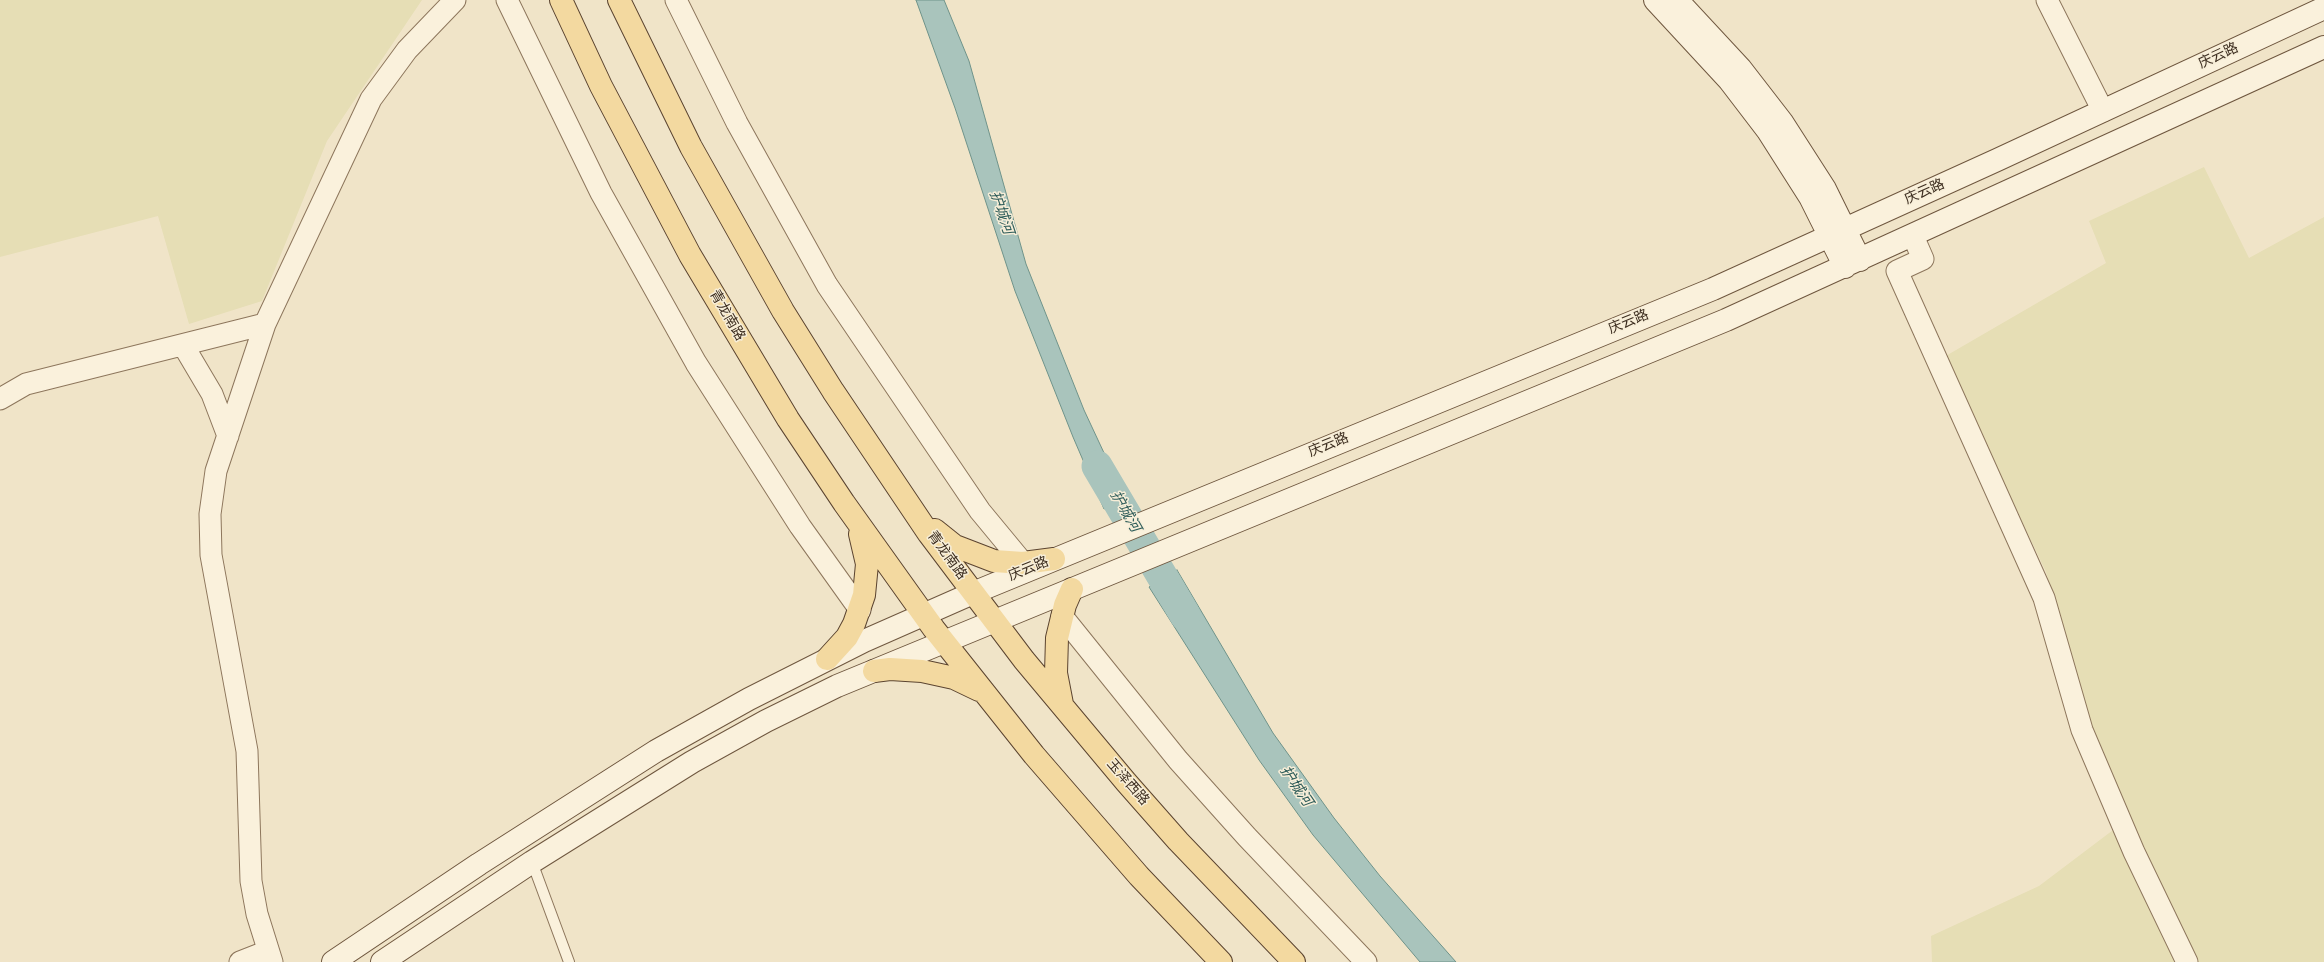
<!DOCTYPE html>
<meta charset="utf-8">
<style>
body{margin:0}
canvas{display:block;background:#f0e4c8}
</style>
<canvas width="2324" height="962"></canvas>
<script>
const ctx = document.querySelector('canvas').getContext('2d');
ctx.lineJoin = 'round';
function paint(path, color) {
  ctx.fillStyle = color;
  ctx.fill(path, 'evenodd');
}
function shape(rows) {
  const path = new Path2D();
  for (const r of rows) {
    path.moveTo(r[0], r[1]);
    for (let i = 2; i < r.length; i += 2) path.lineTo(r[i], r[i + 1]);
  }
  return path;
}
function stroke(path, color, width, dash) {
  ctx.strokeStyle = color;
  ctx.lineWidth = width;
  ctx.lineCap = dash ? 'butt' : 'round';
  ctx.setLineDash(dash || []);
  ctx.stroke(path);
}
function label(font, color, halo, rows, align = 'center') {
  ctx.font = font + ' Spectral,"Noto Sans SC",serif';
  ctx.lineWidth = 3;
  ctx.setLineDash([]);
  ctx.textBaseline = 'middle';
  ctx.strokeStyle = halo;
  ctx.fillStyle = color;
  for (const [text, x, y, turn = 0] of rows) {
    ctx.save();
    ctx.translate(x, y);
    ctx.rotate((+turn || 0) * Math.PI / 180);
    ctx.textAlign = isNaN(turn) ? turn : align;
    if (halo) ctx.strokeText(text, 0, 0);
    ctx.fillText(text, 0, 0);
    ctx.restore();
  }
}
const farmland = shape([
 [0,0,422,0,327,141,262,301,189,324,158,216,0,257],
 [2204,167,2249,258,2324,217,2324,962,1932,962,1931,936,2039,886,2125,821,2090,722,2046,572,1944,357,2106,263,2089,221]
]);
const water = shape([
 [916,0,944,0,969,61,1026,264,1084,410,1126,500,1104,509,1073,437,1015,291,955,108,916,0],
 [1177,570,1273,733,1334,818,1380,876,1456,962,1420,962,1313,835,1259,760,1149,587,1177,570]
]);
const river = shape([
 [1097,466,1185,615]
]);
const lane = shape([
 [532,862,569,962]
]);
const street = shape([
 [507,0,601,193,696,363,800,526,860,610],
 [676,0,737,123,827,285,980,511,1023,563],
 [2047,0,2103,111],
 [1913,236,1923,259,1897,271,2044,598,2082,730,2134,852,2187,962],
 [183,345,212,394,228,436],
 [0,399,26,384,265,324],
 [1062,616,1178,760,1247,837,1366,962],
 [240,962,268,951],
 [272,962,257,914,251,881,247,751,211,555,210,514,216,471,265,324,371,99,407,50,455,0]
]);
const secondary = shape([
 [1655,0,1729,80,1768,131,1810,197,1845,267],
 [1677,0,1741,69,1782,122,1825,189,1860,260],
 [333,962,479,864,656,751,749,699,864,641,973,593,1713,289,1997,160,2324,8],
 [382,962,532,862,692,762,766,721,837,686,1726,320,2324,47]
]);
const primary = shape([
 [561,0,601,86,690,255,788,419,844,503,934,629,1034,755,1139,876,1221,962],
 [619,0,691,147,783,311,833,391,929,534,1024,660,1126,782,1178,841,1294,962],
 [935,530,955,546,994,561,1023,563,1054,559],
 [827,659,847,637,854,624,864,595,867,564,860,534],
 [874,671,890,669,922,671,954,678,979,690],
 [1062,704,1056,673,1057,638,1065,605,1072,589]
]);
const streetNames = [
 ["庆云路",2219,57,-25],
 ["庆云路",1925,193,-24],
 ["青龙南路",726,316,60],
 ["庆云路",1629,323,-22],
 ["庆云路",1329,446,-22],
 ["青龙南路",946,556,54],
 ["庆云路",1029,570,-22],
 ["玉泽西路",1127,783,49]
];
const waterNames = [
 ["护城河",1000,213,71],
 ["护城河",1124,512,60],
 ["护城河",1295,787,56]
];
paint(farmland, '#e6deb5');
paint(water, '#a9c4bc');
stroke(water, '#6f938a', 1);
stroke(river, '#a9c4bc', 31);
stroke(lane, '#8d765c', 12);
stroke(street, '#8d765c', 23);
stroke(secondary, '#6f573f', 24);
stroke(primary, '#5b4430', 24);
stroke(lane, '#faf1dc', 10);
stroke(street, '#faf1dc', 21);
stroke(secondary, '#faf1dc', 22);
stroke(primary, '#f3d9a0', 22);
label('14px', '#3d2e20', '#f7eed8', streetNames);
label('italic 15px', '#2f5d5a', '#f7eed8', waterNames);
</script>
